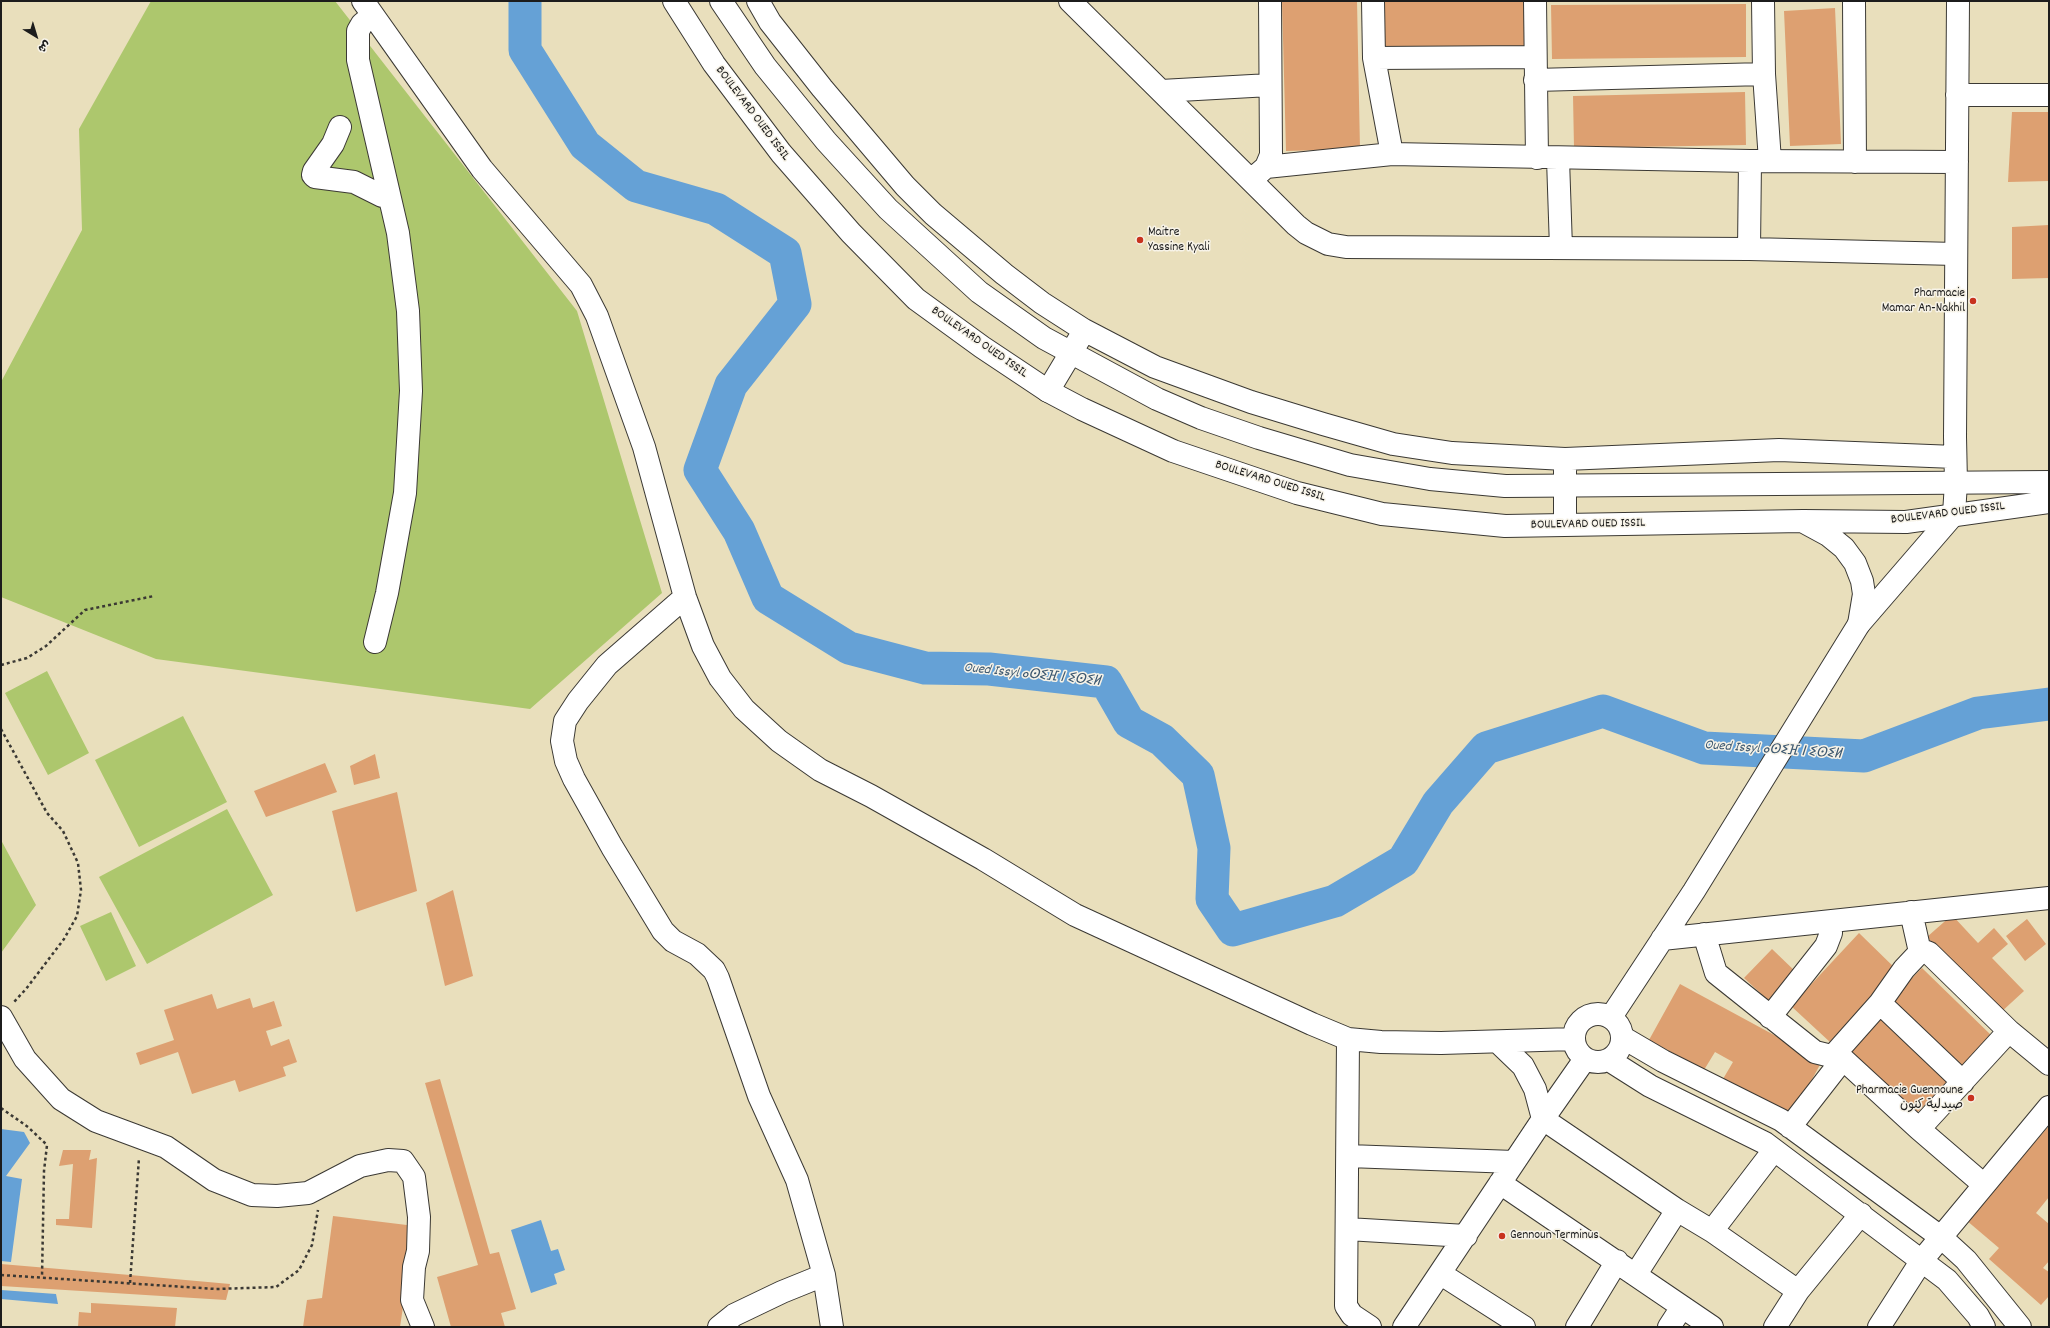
<!DOCTYPE html>
<meta charset="utf-8">
<style>
body{margin:0}
#map{position:relative;width:2050px;height:1328px;overflow:hidden;background:#e9dfbc;font-family:Dekko,"Playpen Sans Arabic",sans-serif}
canvas{display:block}
.frame{position:absolute;inset:0;border:2px solid #1c1c1c;pointer-events:none}
.north{position:absolute;left:16px;top:16px;width:40px;height:40px;-webkit-text-stroke:3px #f7f3e8;paint-order:stroke;rotate:142deg;font-size:11px;font-weight:700;line-height:16px;text-align:center;color:#1c1c1c}
.north::after{content:'';display:block;margin:auto;width:14px;height:18px;background:#1c1c1c;clip-path:polygon(50% 0,100% 100%,50% 72%,0 100%)}
</style>
<div id="map">
<canvas width="2050" height="1328"></canvas>
<div class="frame"></div>
<div class="north">ش</div>
</div>
<script>
const ctx = document.querySelector('canvas').getContext('2d');
ctx.lineJoin = 'round';
function paint(path, color) {
  ctx.fillStyle = color;
  ctx.fill(path, 'evenodd');
}
function shape(rows) {
  const path = new Path2D();
  for (const r of rows) {
    if (r.length === 3) {
      path.moveTo(r[0] + r[2], r[1]);
      path.arc(r[0], r[1], r[2], 0, 2 * Math.PI);
      continue;
    }
    path.moveTo(r[0], r[1]);
    for (let i = 2; i < r.length; i += 2) path.lineTo(r[i], r[i + 1]);
  }
  return path;
}
function stroke(path, color, width, dash) {
  ctx.strokeStyle = color;
  ctx.lineWidth = width;
  ctx.lineCap = dash ? 'butt' : 'round';
  ctx.setLineDash(dash || []);
  ctx.stroke(path);
}
function label(font, color, halo, rows, align = 'center') {
  ctx.font = font + ' Dekko,"Playpen Sans Arabic","Noto Sans Tifinagh",sans-serif';
  ctx.lineWidth = 3;
  ctx.setLineDash([]);
  ctx.textBaseline = 'middle';
  ctx.strokeStyle = halo;
  ctx.fillStyle = color;
  for (const [text, x, y, turn = 0] of rows) {
    ctx.save();
    ctx.translate(x, y);
    ctx.rotate((+turn || 0) * Math.PI / 180);
    ctx.textAlign = isNaN(turn) ? turn : align;
    if (halo) ctx.strokeText(text, 0, 0);
    ctx.fillText(text, 0, 0);
    ctx.restore();
  }
}
const green = shape([
 [151,1,335,1,577,311,662,593,530,709,156,659,1,597,1,382,82,230,79,129],
 [47,671,89,753,48,775,5,693],
 [183,716,227,802,139,847,95,760],
 [227,809,273,895,147,964,99,877],
 [1,840,36,905,1,953],
 [111,912,136,966,106,981,80,926]
]);
const water = shape([
 [1,1129,24,1132,30,1143,6,1176,22,1179,11,1262,1,1261],
 [541,1220,551,1251,558,1249,565,1270,554,1274,557,1284,531,1293,511,1230],
 [1,1290,56,1294,58,1304,1,1299]
]);
const river = shape([
 [525,1,525,50,585,145,636,186,716,209,785,253,795,304,731,385,700,470,739,531,768,598,849,648,925,668,989,669,1106,682,1129,722,1162,740,1198,775,1214,848,1212,899,1233,930,1335,901,1403,861,1438,803,1486,748,1603,711,1704,748,1864,756,1978,713,2049,704]
]);
const building = shape([
 [1282,1,1357,1,1360,149,1286,151],
 [1425,1,1525,1,1527,49,1385,53,1384,2],
 [1746,4,1746,57,1552,59,1551,5],
 [1835,8,1841,144,1790,146,1784,11],
 [1745,92,1746,145,1574,148,1573,96],
 [2012,112,2049,112,2049,181,2008,182],
 [2049,225,2049,278,2012,279,2012,227],
 [375,754,380,778,354,785,350,766],
 [325,763,337,792,266,817,254,791],
 [397,792,417,891,356,912,332,811],
 [453,890,473,976,445,986,426,903],
 [1952,915,1978,943,1994,928,2008,944,1992,958,2024,991,1999,1014,1927,937],
 [2027,919,2046,944,2025,961,2006,936],
 [1859,933,1899,972,1831,1043,1791,1006],
 [1772,949,1797,973,1770,1002,1744,978],
 [1922,968,1992,1036,1955,1074,1885,1005],
 [1680,984,1822,1061,1792,1116,1723,1079,1733,1062,1715,1052,1704,1070,1649,1040],
 [212,994,217,1009,250,998,253,1008,274,1001,282,1026,266,1031,271,1046,289,1039,297,1062,283,1067,286,1076,239,1092,235,1080,192,1094,178,1052,140,1065,136,1053,174,1040,164,1010],
 [1877,1014,1947,1082,1910,1120,1840,1051],
 [440,1079,490,1254,499,1252,516,1309,501,1313,505,1327,451,1327,437,1277,478,1265,425,1083],
 [2049,1126,2049,1197,2036,1213,2049,1224,2049,1261,2043,1268,2049,1272,2049,1296,2041,1305,1989,1259,1999,1248,1966,1220],
 [63,1150,91,1150,89,1160,97,1158,92,1228,56,1225,56,1219,69,1219,73,1164,59,1166],
 [333,1216,415,1226,400,1327,303,1327,307,1300,322,1298],
 [1,1264,130,1275,230,1284,226,1300,1,1286],
 [91,1303,177,1308,175,1327,78,1327,79,1312,91,1313]
]);
const path = shape([
 [1,665,27,658,46,646,85,610,154,596],
 [1,729,47,813,63,831,78,863,81,890,77,916,64,939,26,989,13,1003],
 [1,1108,28,1127,47,1145,44,1171,42,1277],
 [1,1275,216,1289,276,1287,299,1270,312,1245,318,1210],
 [130,1283,139,1158]
]);
const minor = shape([
 [363,1,482,169,581,285,597,316,644,447,685,597,703,646,720,678,744,709,779,741,820,770,871,796,983,859,1075,915,1312,1024,1348,1039,1381,1042,1441,1043,1574,1039],
 [758,1,770,22,822,88,905,186,933,214,1004,274,1042,303,1084,330,1155,367,1251,402,1323,424,1393,444,1452,453,1565,459,1779,450,1955,457],
 [1070,1,1296,225,1306,233,1328,244,1346,247,1749,249,1956,254],
 [1373,1,1374,58,1392,154,1750,161,1957,162],
 [1535,1,1537,158],
 [1763,1,1764,74,1770,161],
 [1854,1,1855,162],
 [373,15,362,24,358,31,358,60,398,233,408,311,411,391,405,493,387,593,375,642],
 [1374,58,1534,57],
 [1535,80,1764,74],
 [1161,91,1270,85],
 [1957,95,2049,95],
 [340,127,333,144,314,171,313,175,315,177,354,182,382,196,388,196],
 [1558,159,1561,248],
 [1266,167,1392,154],
 [1251,180,1266,167,1271,155,1270,1],
 [1749,249,1750,161],
 [1048,391,1081,336],
 [1565,524,1565,459],
 [685,597,607,665,578,701,565,721,562,741,566,761,574,779,612,847,663,931,673,941,697,954,714,970,718,978,759,1096,797,1180,824,1275,832,1327],
 [1911,912,1920,952],
 [1704,934,1716,973,1815,1052,1843,1059],
 [1662,939,2049,898],
 [1880,1003,1963,1082],
 [1598,1038,24],
 [1,1017,25,1059,61,1099,96,1121,166,1147,214,1180,252,1195,277,1196,308,1193,360,1166,388,1160,403,1161,414,1177,419,1217,418,1251,414,1267,412,1300,423,1327],
 [1611,1017,1694,891,1859,624,1954,514,1956,483,1955,437,1958,1],
 [1770,1017,1826,946,1831,933,1831,921],
 [1622,1037,1663,1061,1781,1120,1942,1238,1966,1260,2020,1327],
 [1348,1039,1346,1306,1352,1315,1370,1327],
 [1498,1042,1523,1066,1535,1089,1543,1119,1677,1210,1712,1231,1798,1291],
 [1832,1057,1880,1003,1904,969,1920,952,1924,951,1929,953,2009,1031],
 [1609,1060,1650,1086,1765,1143,1947,1280,1978,1316,1984,1327],
 [1790,1127,1843,1059,1919,1129,2009,1031,2049,1064],
 [1919,1129,1983,1184],
 [1348,1156,1514,1162],
 [1500,1183,1712,1327],
 [1347,1229,1466,1236],
 [1712,1231,1774,1150],
 [1441,1274,1524,1327],
 [1636,1274,1677,1210],
 [719,1327,734,1315,782,1292,824,1275],
 [1404,1327,1543,1119,1585,1059],
 [1577,1327,1617,1261],
 [1669,1327,1682,1307],
 [1775,1327,1798,1291,1861,1214],
 [1879,1327,1922,1260,2049,1107]
]);
const major = shape([
 [674,1,714,64,781,153,851,233,916,299,982,347,1048,391,1082,409,1173,451,1297,493,1382,514,1505,526,1803,521,1906,522,2049,502],
 [721,1,765,66,826,141,888,209,979,292,1044,338,1157,399,1201,418,1259,438,1350,465,1430,479,1505,486,2049,482],
 [1804,522,1828,535,1844,548,1855,563,1862,581,1864,594,1859,624]
]);
const markers = [
 [1140,240,4,"#c8321e"],
 [1973,301,4,"#c8321e"],
 [1971,1098,4,"#c8321e"],
 [1502,1236,4,"#c8321e"]
];
const streetNames = [
 ["BOULEVARD OUED ISSIL",752,114,53],
 ["BOULEVARD OUED ISSIL",979,343,35],
 ["BOULEVARD OUED ISSIL",1270,482,17],
 ["BOULEVARD OUED ISSIL",1948,514,-7],
 ["BOULEVARD OUED ISSIL",1588,525,-1]
];
const poiNames = [
 ["Maitre",1148,233],
 ["Yassine Kyali",1148,248],
 ["Pharmacie",1965,294,"right"],
 ["Mamar An-Nakhil",1965,309,"right"],
 ["Pharmacie Guennoune",1963,1091,"right"],
 ["صيدلية كنون",1963,1106,"right"],
 ["Gennoun Terminus",1510,1236]
];
const waterNames = [
 ["Oued Issyl ⴰⵙⵉⴼ ⵏ ⵉⵙⵉⵍ",1032,676,6],
 ["Oued Issyl ⴰⵙⵉⴼ ⵏ ⵉⵙⵉⵍ",1773,751,4]
];
paint(green, '#adc76d');
paint(water, '#65a1d6');
stroke(river, '#65a1d6', 33);
paint(building, '#dda071');
stroke(minor, '#3b3934', 24);
stroke(major, '#3b3934', 24);
stroke(path, '#3b3934', 2.5, [3, 3]);
stroke(minor, '#fff', 22);
stroke(major, '#fff', 22);
for (const [x, y, r, color] of markers) {
  const dot = new Path2D();
  dot.arc(x, y, r, 0, 2 * Math.PI);
  ctx.fillStyle = color;
  ctx.fill(dot);
  stroke(dot, '#f7f3e8', 1.5);
}
label('13px', '#1c1c1c', '#f7f3e8', streetNames);
label('13px', '#1c1c1c', '#f7f3e8', poiNames, 'left');
label('italic 14px', '#3d5870', '#f7f3e8', waterNames);
</script>
